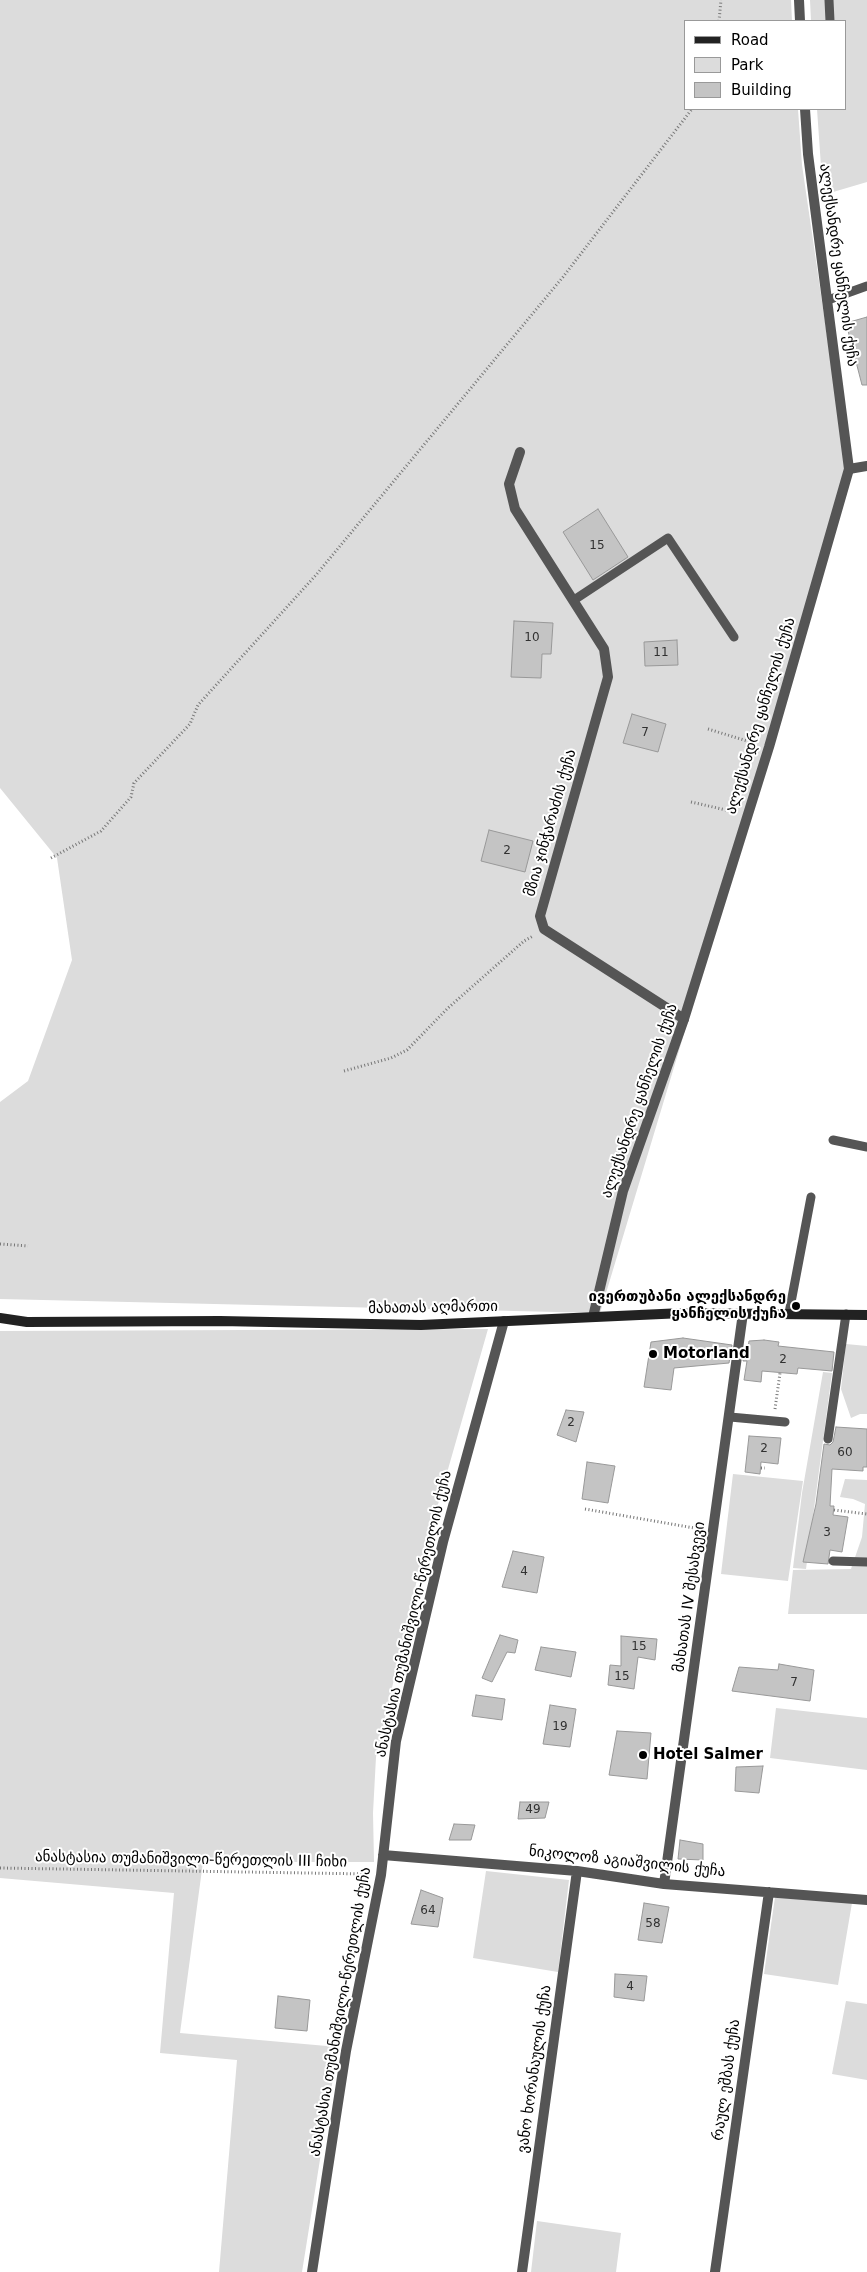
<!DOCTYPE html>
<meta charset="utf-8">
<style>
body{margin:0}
#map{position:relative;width:867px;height:2272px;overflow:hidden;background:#fff;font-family:"DejaVu Sans",sans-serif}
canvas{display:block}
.legend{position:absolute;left:684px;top:20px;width:162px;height:90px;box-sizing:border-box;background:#fff;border:1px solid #999;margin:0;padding:6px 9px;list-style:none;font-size:15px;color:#000}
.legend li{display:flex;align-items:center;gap:10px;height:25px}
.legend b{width:25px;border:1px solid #999}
</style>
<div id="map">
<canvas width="867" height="2272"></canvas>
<ul class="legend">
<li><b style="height:6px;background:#222"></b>Road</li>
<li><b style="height:14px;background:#dcdcdc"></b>Park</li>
<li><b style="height:14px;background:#c4c4c4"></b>Building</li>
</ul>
</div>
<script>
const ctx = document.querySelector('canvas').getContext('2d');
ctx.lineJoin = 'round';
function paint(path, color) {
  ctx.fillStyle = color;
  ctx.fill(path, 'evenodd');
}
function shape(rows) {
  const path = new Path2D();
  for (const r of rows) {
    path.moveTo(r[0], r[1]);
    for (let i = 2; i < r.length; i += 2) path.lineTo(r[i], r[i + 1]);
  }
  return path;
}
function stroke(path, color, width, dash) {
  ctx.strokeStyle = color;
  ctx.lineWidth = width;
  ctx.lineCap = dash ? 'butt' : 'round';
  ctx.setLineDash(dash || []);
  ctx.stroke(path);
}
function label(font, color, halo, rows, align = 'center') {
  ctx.font = font + ' "DejaVu Sans","Noto Sans Georgian",sans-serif';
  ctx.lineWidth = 4;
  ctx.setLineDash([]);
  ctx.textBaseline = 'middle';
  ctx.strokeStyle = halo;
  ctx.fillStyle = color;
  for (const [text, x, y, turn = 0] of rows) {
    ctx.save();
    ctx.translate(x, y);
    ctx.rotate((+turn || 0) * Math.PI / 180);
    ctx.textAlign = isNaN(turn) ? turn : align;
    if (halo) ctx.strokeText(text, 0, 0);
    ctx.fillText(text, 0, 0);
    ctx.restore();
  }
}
const green = shape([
 [0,0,791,0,792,21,686,21,686,109,798,109,802,165,849,486,600,1313,0,1299,0,1102,28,1081,72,960,57,858,0,788],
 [810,0,867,0,867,182,823,195,817,109,846,109,846,21,811,21],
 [488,1329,419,1571,376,1757,373,1813,374,1862,203,1862,180,2033,338,2047,302,2272,219,2272,237,2060,160,2053,174,1893,0,1878,0,1331],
 [846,1344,867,1346,867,1414,860,1414,851,1418,841,1389],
 [823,1372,832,1373,806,1569,793,1568,802,1493],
 [733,1474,803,1481,788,1581,721,1574],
 [845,1479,867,1480,867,1614,788,1614,793,1570,851,1569,862,1537,865,1504,853,1499,840,1497],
 [776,1708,867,1718,867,1770,770,1758],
 [486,1871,569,1880,558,1972,473,1958],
 [775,1897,852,1903,838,1985,764,1974],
 [846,2001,867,2004,867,2080,832,2074],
 [537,2221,621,2233,616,2272,531,2272]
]);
const building = shape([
 [867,317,867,385,862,385,846,323,867,317],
 [598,509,628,557,593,580,563,532,598,509],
 [514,621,553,623,551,654,542,654,541,678,511,677,514,621],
 [677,640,678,665,645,666,644,642,677,640],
 [632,714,666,724,658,752,623,743,632,714],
 [489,830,533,841,525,872,481,861,489,830],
 [683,1338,732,1345,729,1363,674,1368,671,1390,644,1387,651,1342,683,1338],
 [764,1340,779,1342,778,1346,834,1352,832,1371,798,1368,797,1374,762,1371,761,1382,744,1380,747,1361,743,1361,745,1347,748,1348,749,1341,764,1340],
 [566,1410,584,1412,576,1442,557,1435,566,1410],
 [836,1427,867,1429,867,1467,863,1467,863,1471,832,1469,830,1506,834,1506,833,1515,848,1517,842,1552,830,1550,828,1564,803,1562,816,1504,824,1444,830,1445,833,1442,836,1427],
 [749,1436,781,1438,778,1464,761,1462,760,1474,745,1472,749,1436],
 [587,1462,615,1466,608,1503,582,1499,587,1462],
 [513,1551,544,1557,537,1593,502,1587,513,1551],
 [500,1635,518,1640,515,1653,507,1652,492,1682,482,1678,500,1635],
 [621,1636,657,1639,655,1660,638,1657,634,1689,608,1685,610,1665,621,1666,621,1636],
 [541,1647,576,1652,571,1677,535,1670,541,1647],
 [779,1664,814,1670,810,1701,732,1691,739,1667,778,1670,779,1664],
 [476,1695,505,1699,502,1720,472,1716,476,1695],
 [550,1705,576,1709,570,1747,543,1744,550,1705],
 [617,1731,651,1733,647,1779,609,1775,617,1731],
 [763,1766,759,1793,735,1791,736,1767,763,1766],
 [520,1802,549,1802,545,1818,518,1819,520,1802],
 [454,1824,475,1825,471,1840,449,1840,454,1824],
 [680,1840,703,1844,703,1860,678,1859,680,1840],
 [421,1890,443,1898,438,1927,411,1924,421,1890],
 [644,1903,669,1907,662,1943,638,1940,644,1903],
 [615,1974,647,1976,644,2001,614,1997,615,1974],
 [278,1996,310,2000,307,2031,275,2028,278,1996]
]);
const path = shape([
 [719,21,721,0],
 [708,729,757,744],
 [691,802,735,812],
 [51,858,101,831,131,797,134,783,190,724,198,705,316,575,563,277,692,109],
 [344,1071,391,1058,407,1050,448,1008,524,941,533,936],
 [0,1244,28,1246],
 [775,1409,780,1373],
 [761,1468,765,1468],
 [585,1509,700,1529],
 [834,1510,867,1514],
 [0,1868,368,1874]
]);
const service = shape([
 [829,0,830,21],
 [828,300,867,286],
 [574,600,668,538,734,637],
 [833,1140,867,1147],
 [789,1313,811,1197],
 [730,1417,785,1422],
 [828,1439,846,1314],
 [833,1561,867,1562]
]);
const minor = shape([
 [520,452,509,484,515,509,604,649,608,677,540,916,544,929,684,1019],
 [849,469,867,466],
 [383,1855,577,1871,664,1884,867,1900],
 [664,1884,743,1313],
 [312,2272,346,2051,381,1875,396,1741,443,1542,504,1321],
 [522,2272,577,1871],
 [715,2272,769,1892]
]);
const tertiary = shape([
 [799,0,800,21],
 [593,1317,623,1191,684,1019,769,747,849,469,808,154,805,109]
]);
const secondary = shape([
 [0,1318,27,1322,220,1321,421,1325,683,1313,867,1315]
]);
const markers = [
 [796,1306,5,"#000"],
 [653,1354,5,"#000"],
 [643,1755,5,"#000"]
];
const numberNames = [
 ["15",597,546],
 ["10",532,638],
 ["11",661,653],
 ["7",645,733],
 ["2",507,851],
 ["2",783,1360],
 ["2",571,1423],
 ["2",764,1449],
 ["60",845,1453],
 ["3",827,1533],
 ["4",524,1572],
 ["15",639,1647],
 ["15",622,1677],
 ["7",794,1683],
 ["19",560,1727],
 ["49",533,1810],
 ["64",428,1911],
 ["58",653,1924],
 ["4",630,1987]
];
const streetNames = [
 ["ალექსანდრე ყანჩელის ქუჩა",838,265,82],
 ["ალექსანდრე ყანჩელის ქუჩა",761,716,-73],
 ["მზია ჯინჭარაძის ქუჩა",551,823,-74],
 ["ალექსანდრე ყანჩელის ქუჩა",640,1101,-71],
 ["მახათას აღმართი",433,1308,-1],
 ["მახათას IV შესახვევი",690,1597,-82],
 ["ანასტასია თუმანიშვილი-წერეთლის ქუჩა",414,1614,-77],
 ["ანასტასია თუმანიშვილი-წერეთლის III ჩიხი",191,1860,1],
 ["ნიკოლოზ აგიაშვილის ქუჩა",627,1862,6],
 ["ანასტასია თუმანიშვილი-წერეთლის ქუჩა",341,2012,-80],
 ["ვანო ხორანაულის ქუჩა",535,2069,-82],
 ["რაულ ეშბას ქუჩა",727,2080,-82]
];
const poiNames = [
 ["ივერთუბანი ალექსანდრე",786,1297,"right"],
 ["ყანჩელის ქუჩა",786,1314,"right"],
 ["Motorland",663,1354],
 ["Hotel Salmer",653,1755]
];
paint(green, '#dcdcdc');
paint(building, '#c4c4c4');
stroke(building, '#999', 1);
stroke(path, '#777', 3, [1, 2.5]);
stroke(service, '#555', 9);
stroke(minor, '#555', 10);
stroke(tertiary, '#555', 10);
stroke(secondary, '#222', 10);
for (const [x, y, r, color] of markers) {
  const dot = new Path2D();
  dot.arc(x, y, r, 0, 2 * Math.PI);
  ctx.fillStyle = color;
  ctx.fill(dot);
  stroke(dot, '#fff', 2);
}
label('12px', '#313131', null, numberNames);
label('15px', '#000', '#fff', streetNames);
label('bold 15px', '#000', '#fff', poiNames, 'left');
</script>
